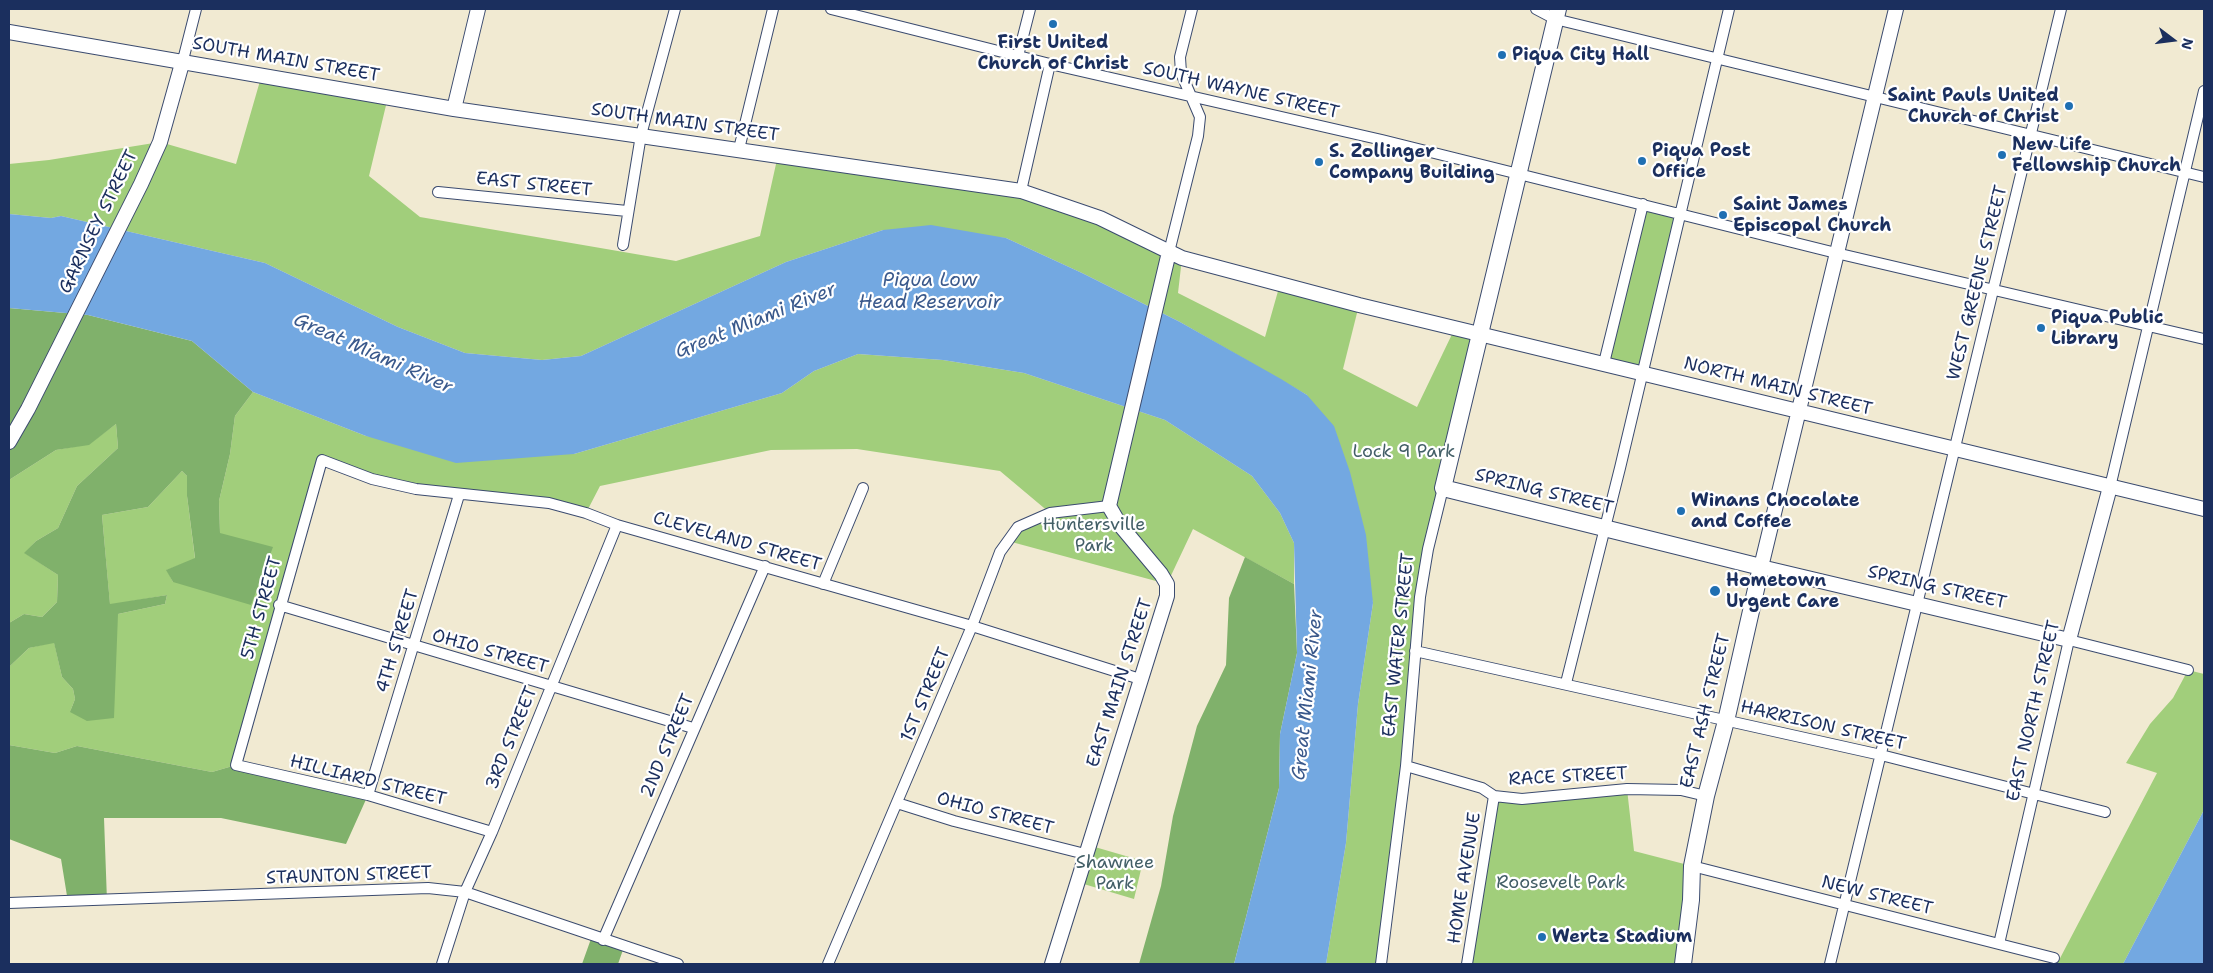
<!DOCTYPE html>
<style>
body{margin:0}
#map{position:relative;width:2213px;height:973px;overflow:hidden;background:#f1ead2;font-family:"Shantell Sans",sans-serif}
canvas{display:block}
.frame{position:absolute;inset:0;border:10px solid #1b2f5e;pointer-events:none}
.north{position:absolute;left:2148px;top:15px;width:50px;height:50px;-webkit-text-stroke:4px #fff;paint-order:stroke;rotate:105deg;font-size:14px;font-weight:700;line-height:20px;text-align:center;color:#1b2f5e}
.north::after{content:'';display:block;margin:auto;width:18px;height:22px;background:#1b2f5e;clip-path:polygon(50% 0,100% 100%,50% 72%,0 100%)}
</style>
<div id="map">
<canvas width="2213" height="973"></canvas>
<div class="frame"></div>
<div class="north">N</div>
</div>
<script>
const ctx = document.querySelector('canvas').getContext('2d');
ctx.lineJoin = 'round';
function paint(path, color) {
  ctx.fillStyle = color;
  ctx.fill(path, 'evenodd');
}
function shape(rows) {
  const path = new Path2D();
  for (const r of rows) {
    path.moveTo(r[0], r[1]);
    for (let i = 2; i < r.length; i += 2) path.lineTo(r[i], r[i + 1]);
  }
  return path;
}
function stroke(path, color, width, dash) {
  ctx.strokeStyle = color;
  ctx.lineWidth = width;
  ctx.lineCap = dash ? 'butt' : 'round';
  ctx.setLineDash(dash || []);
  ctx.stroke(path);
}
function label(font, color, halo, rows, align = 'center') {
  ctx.font = font + ' "Shantell Sans",sans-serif';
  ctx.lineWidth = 4.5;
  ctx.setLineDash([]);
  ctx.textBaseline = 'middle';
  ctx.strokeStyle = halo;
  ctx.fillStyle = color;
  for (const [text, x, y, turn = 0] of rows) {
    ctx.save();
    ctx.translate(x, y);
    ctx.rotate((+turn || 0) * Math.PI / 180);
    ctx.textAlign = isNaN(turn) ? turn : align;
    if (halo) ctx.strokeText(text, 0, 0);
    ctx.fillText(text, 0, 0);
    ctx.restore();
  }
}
const green = shape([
 [262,74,388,97,369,176,420,217,676,261,760,236,778,155,1021,191,1182,258,1178,293,1265,337,1280,284,1359,305,1343,369,1417,407,1455,328,1480,334,1428,549,1381,964,1326,964,1346,843,1358,704,1373,603,1307,395,1180,322,1082,273,1006,238,883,230,786,262,581,356,542,360,465,353,398,327,265,263,61,216,51,218,9,214,9,164,49,160,160,142,236,164],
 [1643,204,1680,214,1643,373,1604,363],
 [858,354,943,360,1024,373,1165,420,1252,476,1280,513,1294,543,1294,584,1193,529,1167,584,1008,541,1018,527,1050,513,1000,471,857,449,771,450,600,486,586,513,416,489,322,460,236,765,212,772,77,746,55,753,9,745,9,667,29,648,54,642,62,677,73,689,75,699,70,712,118,614,165,604,167,595,110,605,102,515,148,507,182,471,187,476,187,496,195,559,167,570,173,582,220,533,219,501,230,454,235,416,253,392,366,436,574,454,782,393,814,371],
 [116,424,118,448,77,486,58,528,36,541,25,553,58,575,57,602,42,617,24,614,9,623,9,480,56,450,89,444],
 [2188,670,2204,674,2204,810,2123,964,2057,964,2157,773,2126,763,2150,724,2173,698],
 [1627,789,1634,851,1692,866,1683,964,1467,964,1494,796],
 [1088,845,1143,861,1134,899,1077,882]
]);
const forest = shape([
 [9,308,88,315,192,341,253,392,235,416,230,454,219,501,220,533,273,547,251,605,173,582,166,570,195,558,187,496,187,476,182,471,148,507,102,515,110,604,167,595,165,604,118,614,114,718,87,721,70,712,75,699,73,689,62,677,54,643,29,648,9,667,9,623,24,614,42,617,57,602,58,575,24,553,36,541,58,528,77,486,118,448,116,424,89,445,56,450,9,480],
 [1245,557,1294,584,1297,653,1280,734,1279,788,1234,964,1139,964,1161,886,1173,816,1197,726,1226,665,1229,598],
 [9,745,55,753,77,746,212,772,236,765,368,795,346,844,221,818,104,818,107,901,68,902,61,859,9,839],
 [592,936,624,947,618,964,582,964]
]);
const water = shape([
 [9,214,51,218,61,216,265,263,398,327,465,353,542,360,581,356,786,262,883,230,931,225,1006,238,1082,273,1180,322,1281,379,1307,395,1334,426,1350,472,1366,535,1373,603,1358,704,1346,843,1326,964,1234,964,1279,788,1280,734,1297,653,1294,543,1280,513,1252,476,1165,420,1024,373,943,360,858,354,814,371,782,393,574,454,456,463,366,436,253,392,192,341,88,315,9,308],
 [2204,810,2204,964,2123,964]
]);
const street = shape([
 [831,9,1050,64,1382,140,1836,253,2204,339],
 [1536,9,1555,19,2204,177],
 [1018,56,1030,9],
 [183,60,196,9],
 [739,149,773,9],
 [1021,191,1050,64],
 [438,192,627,211],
 [623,245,641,135,675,9],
 [1169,252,1198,136,1200,117,1181,73,1180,57,1192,9],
 [1604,363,1643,204],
 [2110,487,2204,91],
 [823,584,863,488],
 [279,605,693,728],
 [1415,651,1881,755,2105,812],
 [1566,683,1620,468,1729,9],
 [1406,766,1482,788,1494,796,1522,799,1627,789,1681,790,1706,796],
 [368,795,459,495],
 [897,803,954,821,1085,854],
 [492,832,368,795,236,765,322,460,372,479,416,489,549,503,586,513,617,525,972,626,1140,679],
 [1692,866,2054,958],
 [9,903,428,888,465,892,678,964],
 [603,940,765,566],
 [1999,944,2069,640,2188,670],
 [442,964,465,892,492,832,617,525],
 [828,964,972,626,1000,552,1018,527,1050,513,1109,506],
 [1381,964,1406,766,1420,597,1428,549,1443,488],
 [1467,964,1494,796],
 [1830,964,2061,9]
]);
const secondary = shape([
 [1896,9,1761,567,2069,640,2110,487],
 [9,32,454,109,1021,191,1100,218,1182,258,1359,305,2204,509],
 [454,109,478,9],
 [9,442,28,409,141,184,160,142,183,60],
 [1052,964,1167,596,1167,584,1161,574,1120,525,1109,506,1169,252]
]);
const primary = shape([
 [1558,9,1443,488,1761,567,1726,721,1706,796,1692,866,1691,900,1683,964]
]);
const markers = [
 [1053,24,5,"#1f6fb2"],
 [1502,55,5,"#1f6fb2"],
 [2069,106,5,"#1f6fb2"],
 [2002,155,5,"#1f6fb2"],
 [1642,161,5,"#1f6fb2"],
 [1319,162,5,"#1f6fb2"],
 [1723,215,5,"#1f6fb2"],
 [2041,328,5,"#1f6fb2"],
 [1681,511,5,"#1f6fb2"],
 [1715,591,6,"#1f6fb2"],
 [1542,937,5,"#1f6fb2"]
];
const poiNames = [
 ["First United",1053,43,"center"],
 ["Church of Christ",1053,64,"center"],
 ["Piqua City Hall",1512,55],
 ["Saint Pauls United",2059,96,"right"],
 ["Church of Christ",2059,117,"right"],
 ["New Life",2012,145],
 ["Fellowship Church",2012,166],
 ["Piqua Post",1652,151],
 ["Office",1652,172],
 ["S. Zollinger",1329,152],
 ["Company Building",1329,173],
 ["Saint James",1733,205],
 ["Episcopal Church",1733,226],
 ["Piqua Public",2051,318],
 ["Library",2051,339],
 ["Winans Chocolate",1691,501],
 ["and Coffee",1691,522],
 ["Hometown",1726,581],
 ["Urgent Care",1726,602],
 ["Wertz Stadium",1552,937]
];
const streetNames = [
 ["SOUTH MAIN STREET",286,60,10],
 ["SOUTH WAYNE STREET",1241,91,13],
 ["SOUTH MAIN STREET",685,123,8],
 ["EAST STREET",534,185,6],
 ["GARNSEY STREET",99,222,-64],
 ["WEST GREENE STREET",1978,283,-76],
 ["NORTH MAIN STREET",1778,387,14],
 ["SPRING STREET",1544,492,14],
 ["CLEVELAND STREET",737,542,16],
 ["SPRING STREET",1937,588,13],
 ["5TH STREET",262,608,-74],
 ["4TH STREET",398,641,-73],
 ["EAST WATER STREET",1399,645,-84],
 ["OHIO STREET",490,652,16],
 ["EAST MAIN STREET",1120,683,-72],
 ["1ST STREET",926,695,-67],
 ["EAST ASH STREET",1706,711,-76],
 ["EAST NORTH STREET",2034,711,-77],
 ["HARRISON STREET",1823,726,13],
 ["3RD STREET",512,738,-68],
 ["2ND STREET",668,746,-67],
 ["RACE STREET",1568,777,-3],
 ["HILLIARD STREET",368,781,14],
 ["OHIO STREET",995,814,15],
 ["STAUNTON STREET",349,876,-2],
 ["HOME AVENUE",1465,878,-81],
 ["NEW STREET",1877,896,14]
];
const parkNames = [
 ["Lock 9 Park",1404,452],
 ["Huntersville",1094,525],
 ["Park",1094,546],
 ["Shawnee",1115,863],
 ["Park",1115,884],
 ["Roosevelt Park",1561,883]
];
const waterNames = [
 ["Piqua Low",930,281],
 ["Head Reservoir",930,303],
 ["Great Miami River",756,321,-22],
 ["Great Miami River",373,354,24],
 ["Great Miami River",1308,695,-84]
];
paint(green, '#a1ce7b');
paint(forest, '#80b16b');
paint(water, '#73a8e1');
stroke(street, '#3b4b6f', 12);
stroke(secondary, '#3b4b6f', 16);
stroke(primary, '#3b4b6f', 18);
stroke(street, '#fff', 10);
stroke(secondary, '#fff', 14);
stroke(primary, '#fff', 16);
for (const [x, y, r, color] of markers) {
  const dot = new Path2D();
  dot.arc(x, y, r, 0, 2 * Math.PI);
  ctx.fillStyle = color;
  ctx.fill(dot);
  stroke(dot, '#fff', 2);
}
label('bold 18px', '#1b2f5e', '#fff', poiNames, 'left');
label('18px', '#1b2f5e', '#fff', streetNames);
label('18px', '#435f67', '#fff', parkNames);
label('italic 19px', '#3a598c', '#fff', waterNames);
</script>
